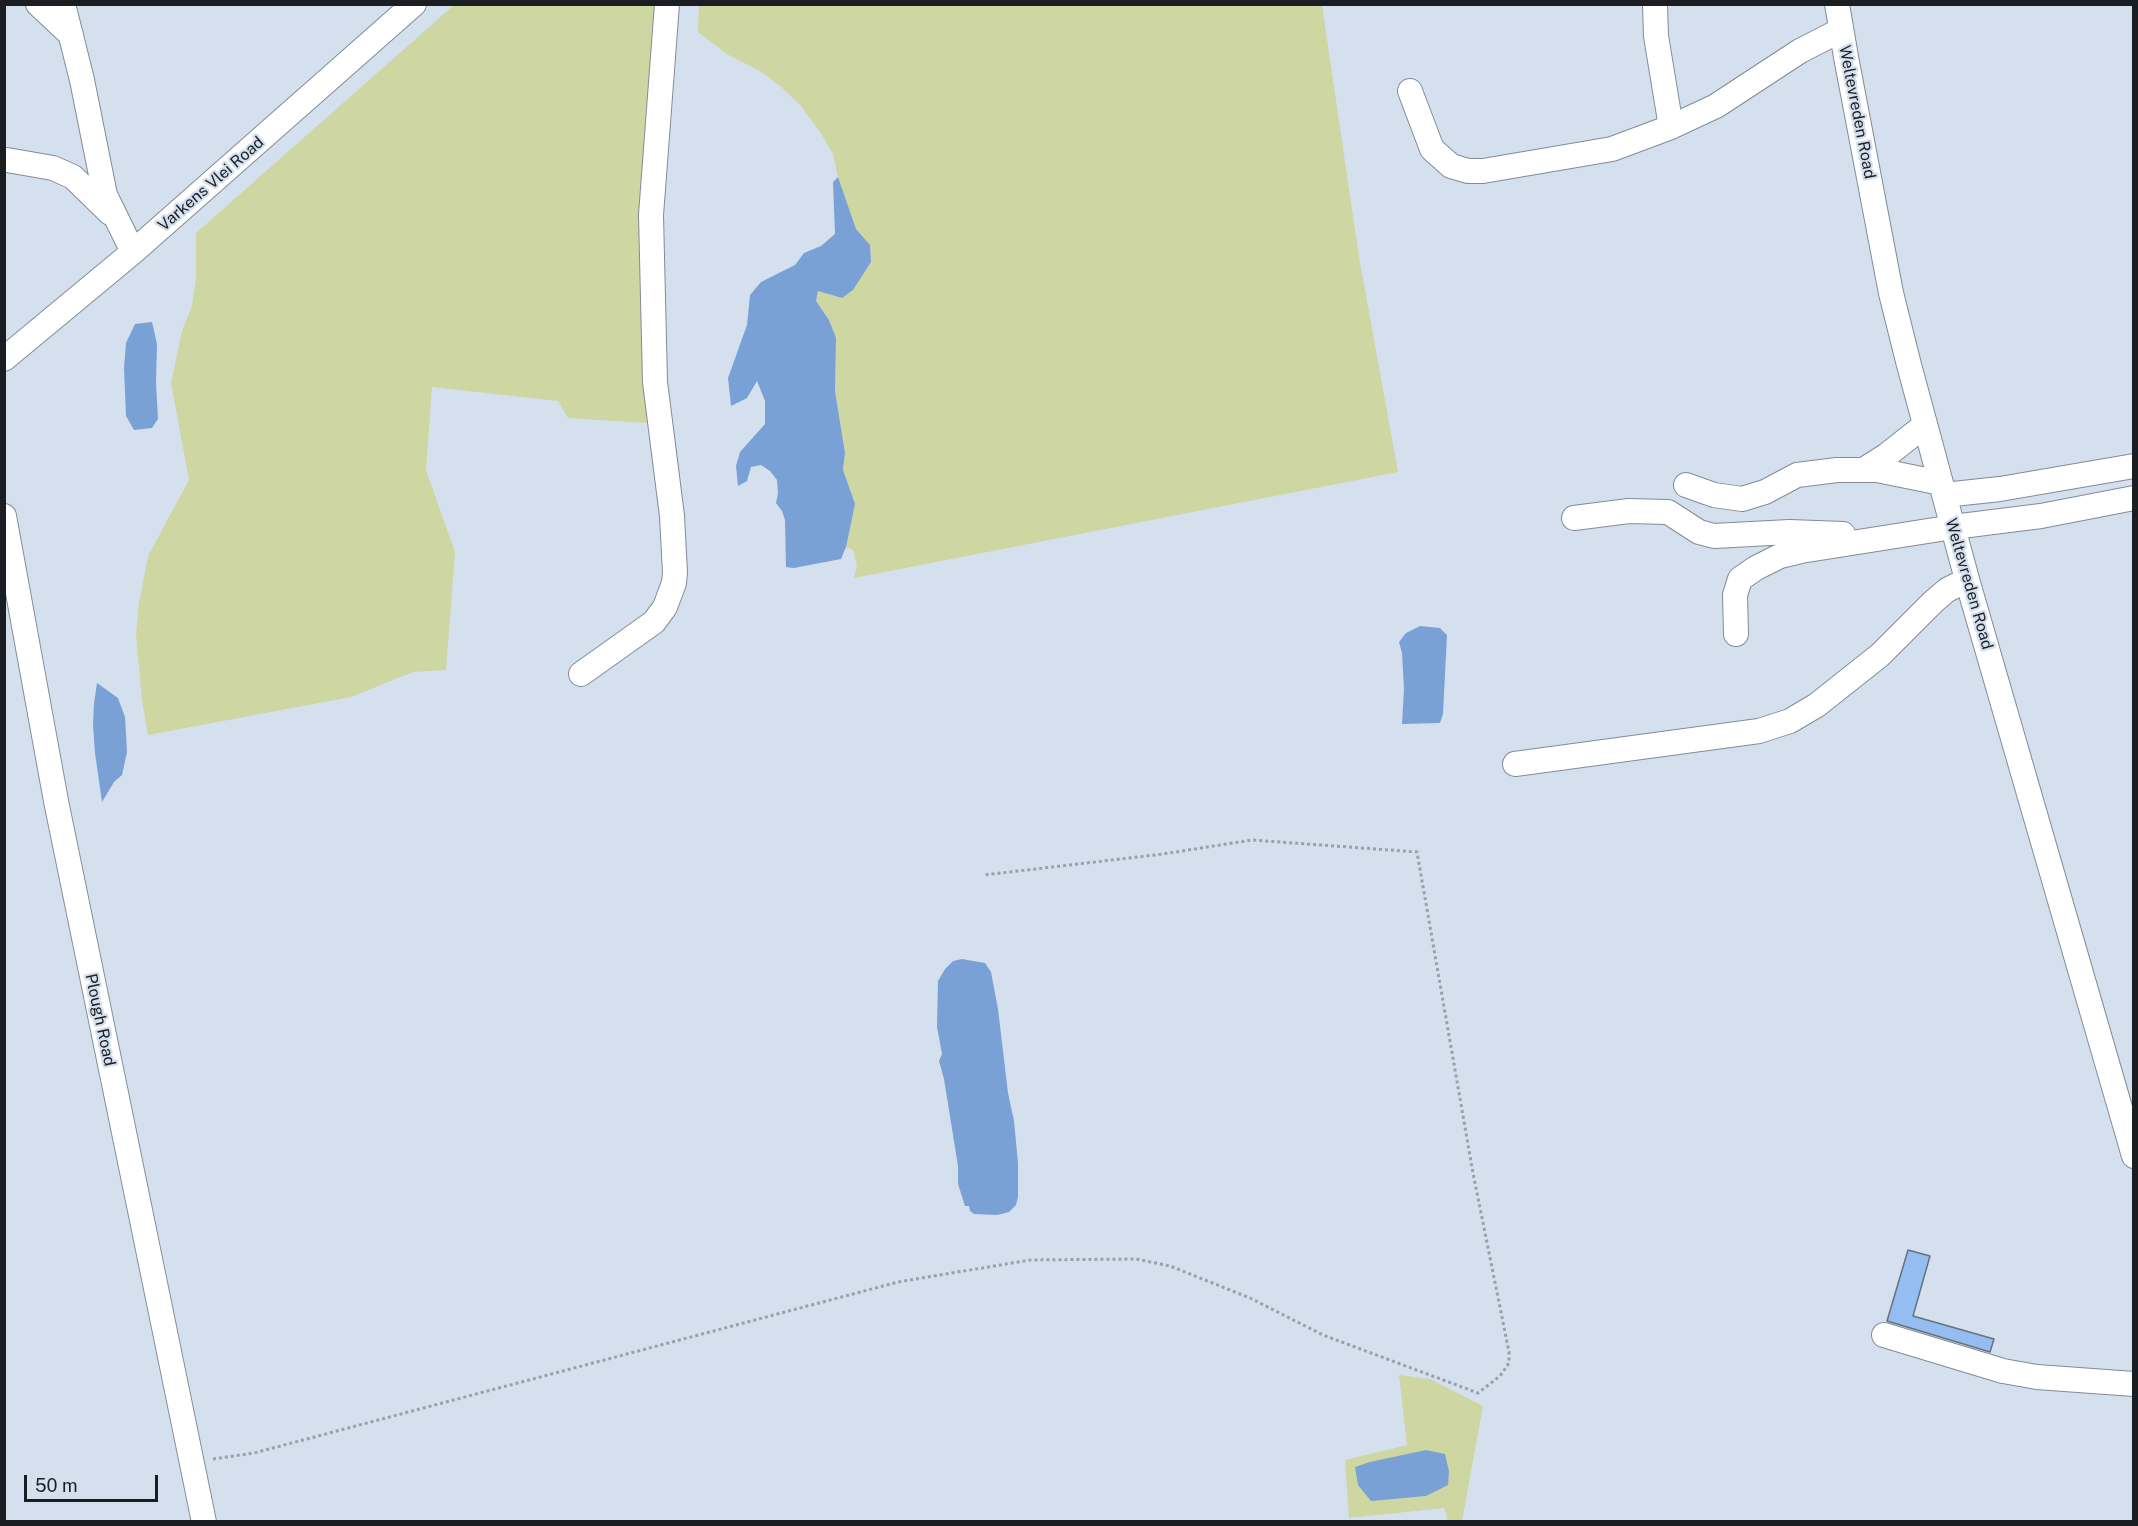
<!DOCTYPE html>
<style>
body{margin:0}
#map{position:relative;width:2138px;height:1526px;overflow:hidden;background:#d5e0ee;font-family:"Public Sans",sans-serif}
canvas{display:block}
.frame{position:absolute;inset:0;border:6px solid #1a1e23;pointer-events:none}
.scale{position:absolute;left:24px;top:1475px;width:134px;height:27px;box-sizing:border-box;border:3px solid #1a1e23;border-top:0;padding-left:8px;font-size:18px;line-height:21px;white-space:nowrap;color:#1a1e23;-webkit-text-stroke:4px #d5e0ee;paint-order:stroke}
</style>
<div id="map">
<canvas width="2138" height="1526"></canvas>
<div class="frame"></div>
<div class="scale">50 m</div>
</div>
<script>
const ctx = document.querySelector('canvas').getContext('2d');
ctx.lineJoin = 'round';
function paint(path, color) {
  ctx.fillStyle = color;
  ctx.fill(path, 'evenodd');
}
function shape(rows) {
  const path = new Path2D();
  for (const r of rows) {
    path.moveTo(r[0], r[1]);
    for (let i = 2; i < r.length; i += 2) path.lineTo(r[i], r[i + 1]);
  }
  return path;
}
function stroke(path, color, width, dash) {
  ctx.strokeStyle = color;
  ctx.lineWidth = width;
  ctx.lineCap = dash ? 'butt' : 'round';
  ctx.setLineDash(dash || []);
  ctx.stroke(path);
}
function label(font, color, halo, rows, align = 'center') {
  ctx.font = font + ' "Public Sans",sans-serif';
  ctx.lineWidth = 4.5;
  ctx.setLineDash([]);
  ctx.textBaseline = 'middle';
  ctx.strokeStyle = halo;
  ctx.fillStyle = color;
  for (const [text, x, y, turn = 0] of rows) {
    ctx.save();
    ctx.translate(x, y);
    ctx.rotate((+turn || 0) * Math.PI / 180);
    ctx.textAlign = isNaN(turn) ? turn : align;
    if (halo) ctx.strokeText(text, 0, 0);
    ctx.fillText(text, 0, 0);
    ctx.restore();
  }
}
const green = shape([
 [699,4,1322,5,1359,257,1398,472,854,578,857,565,853,550,846,547,848,532,843,470,845,453,835,391,836,338,829,320,816,301,818,291,841,298,852,291,871,262,870,245,856,229,838,177,833,154,820,132,801,106,780,86,760,71,727,54,698,32],
 [454,5,668,5,653,404,648,423,568,418,558,401,432,387,426,470,455,552,446,670,413,672,351,697,148,735,142,700,136,634,139,603,148,556,189,480,171,383,182,331,192,306,196,277,196,233],
 [1399,1375,1430,1379,1483,1406,1462,1521,1448,1521,1444,1508,1349,1518,1345,1460,1407,1445]
]);
const water = shape([
 [838,177,856,229,870,245,871,262,853,290,842,298,818,291,816,301,829,320,836,338,835,391,845,453,843,470,855,504,846,547,841,559,794,568,786,567,785,520,782,511,776,503,778,493,777,480,770,471,761,465,751,467,747,481,738,486,736,466,740,452,765,424,765,401,757,381,747,398,731,406,728,378,747,325,750,295,761,282,795,265,804,253,821,246,835,234,833,182],
 [152,322,157,344,156,383,158,419,152,428,134,430,126,416,124,368,126,343,135,324],
 [1420,626,1440,628,1447,635,1443,714,1440,723,1402,724,1404,689,1402,653,1399,642,1406,633],
 [97,683,118,698,125,717,127,752,122,775,114,782,102,802,95,753,93,725,94,703],
 [962,959,985,963,991,972,998,1009,1008,1093,1014,1121,1018,1163,1018,1197,1016,1205,1009,1212,997,1215,974,1214,970,1211,969,1206,965,1206,958,1184,958,1166,944,1079,939,1061,942,1054,937,1027,938,981,945,969,953,961],
 [1426,1450,1445,1454,1449,1471,1448,1485,1426,1496,1371,1501,1358,1485,1355,1467,1370,1462]
]);
const building = shape([
 [1908,1250,1930,1256,1913,1316,1994,1339,1990,1352,1887,1321,1908,1250]
]);
const path = shape([
 [213,1459,254,1453,898,1282,1030,1260,1136,1259,1170,1266,1250,1298,1323,1335,1478,1393,1500,1376,1509,1363,1509,1352,1473,1173,1417,852,1252,840,1163,854,984,875]
]);
const minor = shape([
 [38,4,71,35],
 [63,4,82,80,105,195,133,252],
 [1655,4,1656,36,1671,127],
 [1837,4,1846,57,1891,293,1909,365,1968,583,2134,1156],
 [1410,91,1432,149,1451,166,1468,171,1483,171,1612,149,1671,127,1716,106,1800,51,1841,30],
 [7,160,53,168,73,177,110,213],
 [4,359,133,252,414,4],
 [1865,469,1887,455,1925,425],
 [1686,485,1714,495,1742,499,1765,492,1797,475,1837,470,1877,470,1941,483],
 [1944,495,2000,489,2134,466],
 [4,516,56,801,204,1522],
 [1574,518,1629,511,1668,512,1699,532,1714,536,1789,532,1843,534],
 [1736,634,1735,595,1740,579,1756,568,1780,556,1801,551,1953,527,2041,516,2134,498],
 [581,674,654,622,665,607,674,583,675,573,672,516,655,382,651,215,667,4],
 [1515,764,1759,731,1790,721,1817,705,1880,655,1933,602,1947,590,1957,585,1968,583],
 [1884,1335,2003,1371,2037,1377,2134,1384]
]);
const streetNames = [
 ["Weltevreden Road",1857,112,79],
 ["Varkens Vlei Road",211,184,-41],
 ["Weltevreden Road",1969,584,74],
 ["Plough Road",100,1020,78]
];
paint(green, '#ced6a1');
paint(water, '#79a1d5');
paint(building, '#94bdf2');
stroke(building, '#67717d', 1.5);
stroke(minor, '#818c99', 26);
stroke(path, '#98a0ac', 3, [3, 3]);
stroke(minor, '#fff', 24);
label('16px', '#1a1e23', '#d5e0ee', streetNames);
</script>
